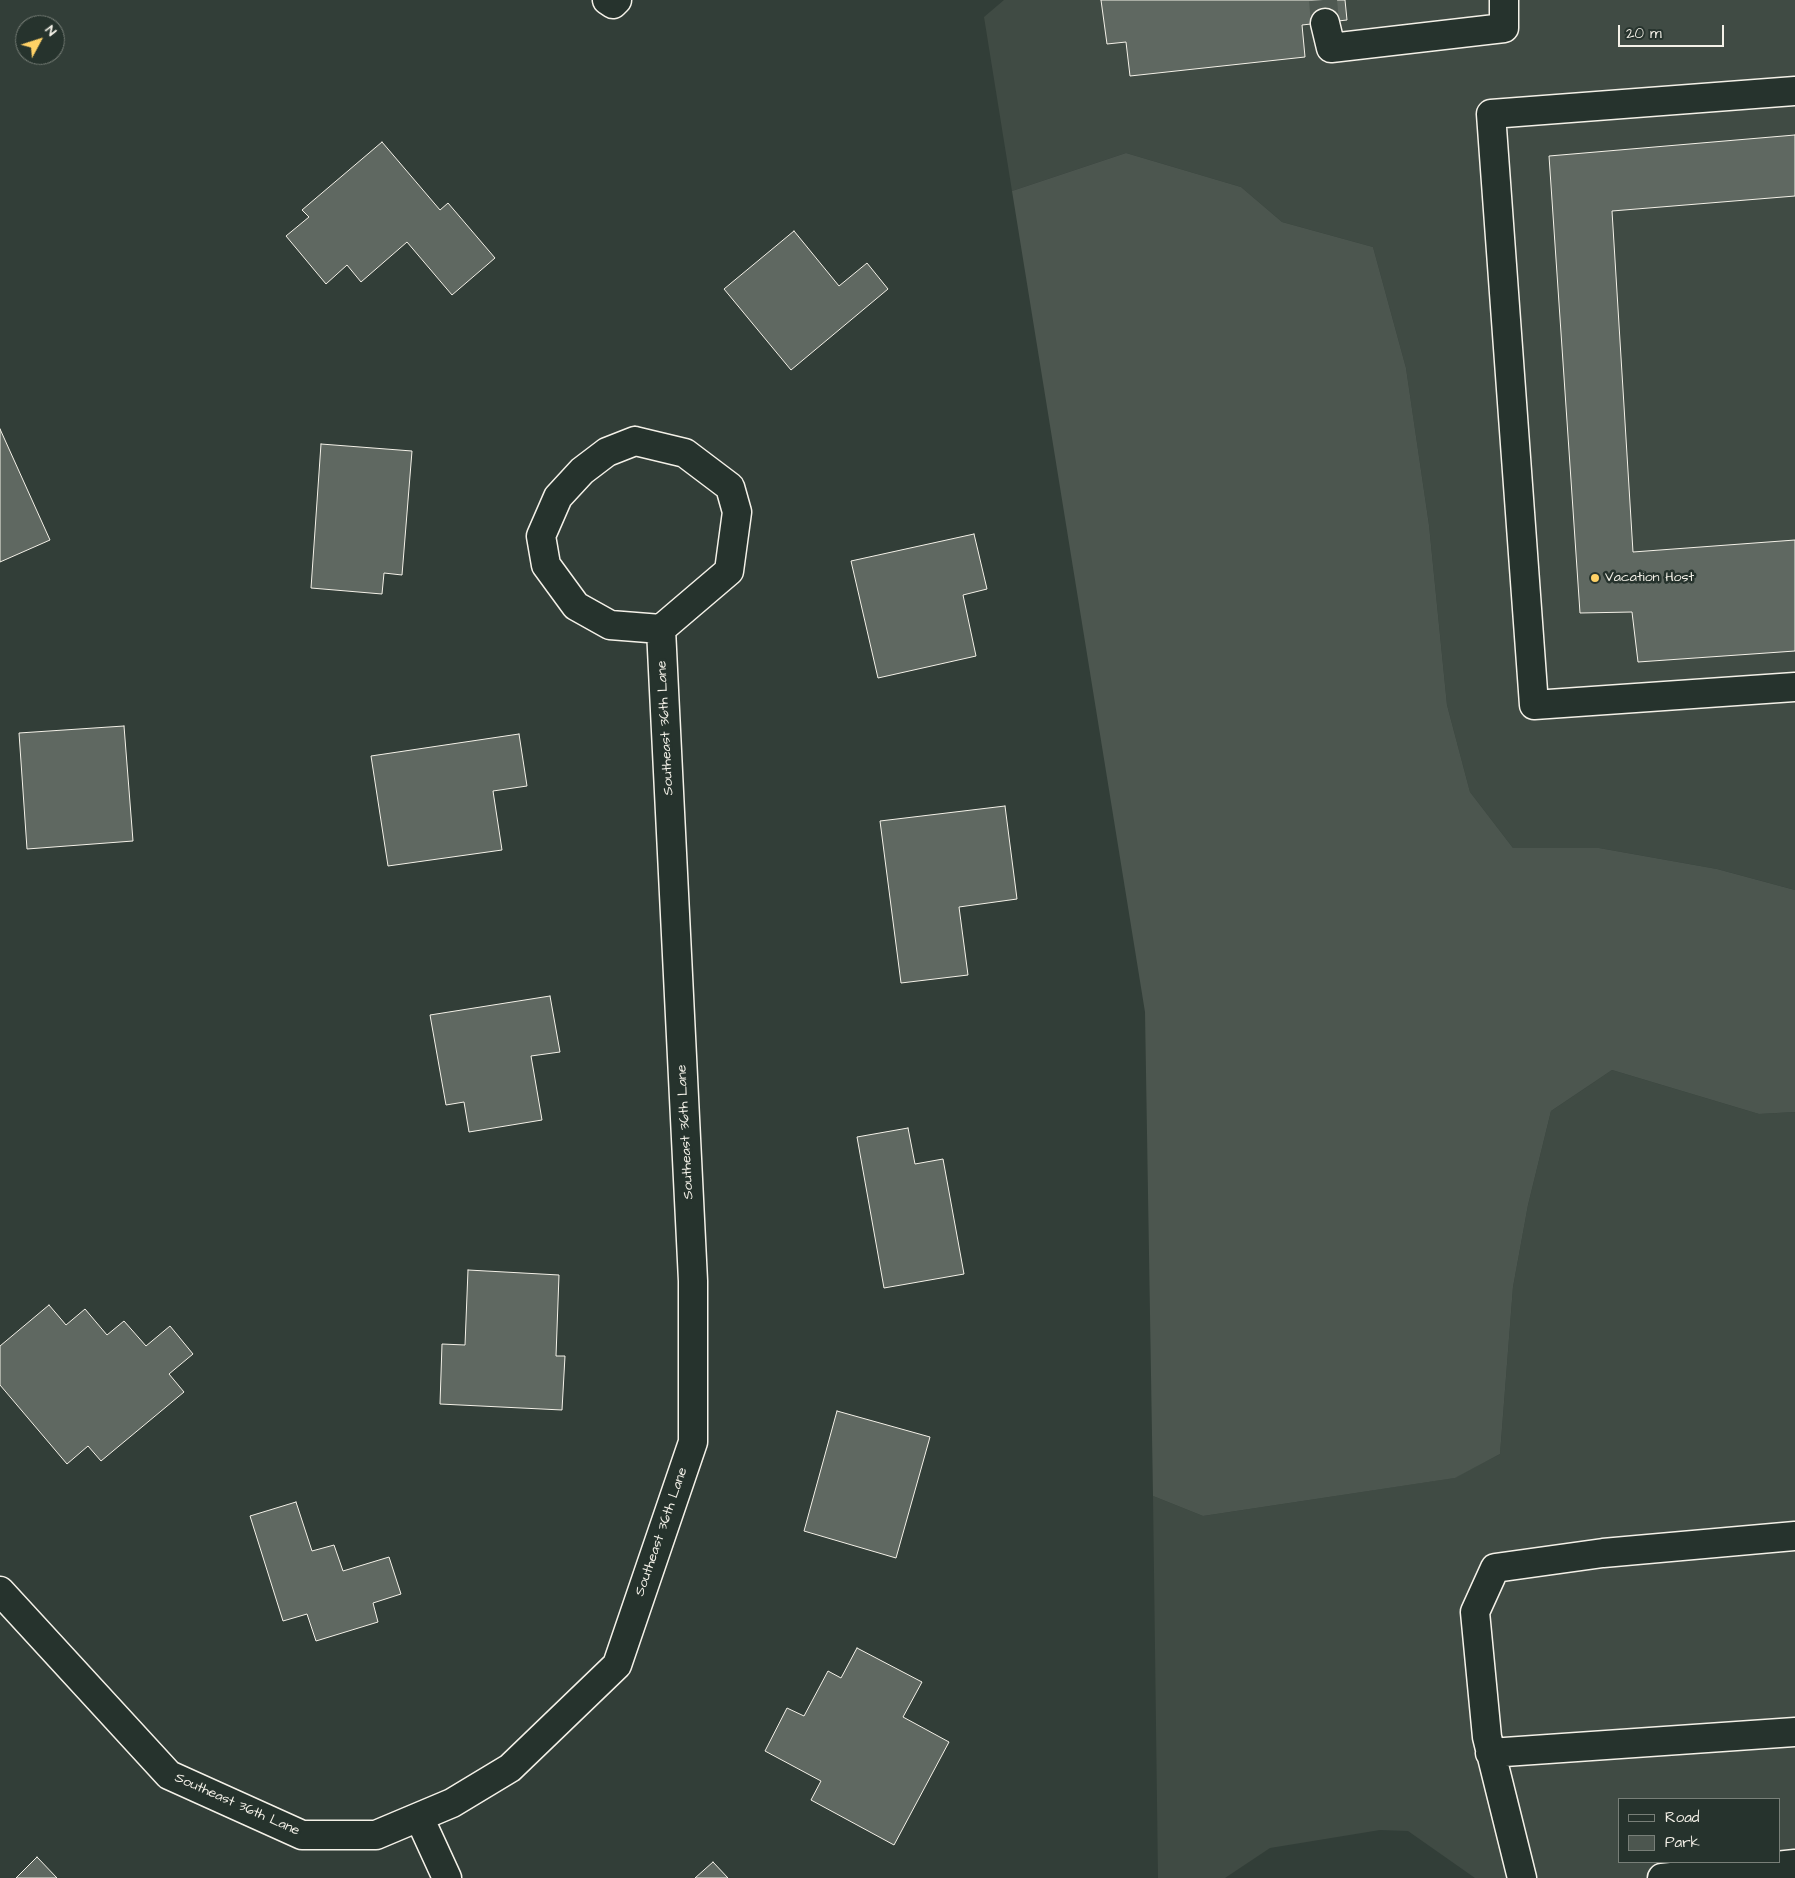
<!DOCTYPE html>
<style>
body{margin:0}
#map{position:relative;width:1795px;height:1878px;overflow:hidden;background:#323e38;font-family:"Architects Daughter",sans-serif}
canvas{display:block}
.legend{position:absolute;left:1618px;top:1798px;width:162px;height:65px;box-sizing:border-box;background:#26332d;border:1px solid #787f78;margin:0;padding:6px 9px;list-style:none;font-size:15px;color:#f4f1e8}
.legend li{display:flex;align-items:center;gap:10px;height:25px}
.legend b{width:25px;border:1px solid #787f78}
.north{position:absolute;left:15px;top:15px;width:50px;height:50px;box-sizing:border-box;background:#26332d;border:1px solid #787f78;border-radius:50%;rotate:50deg;font-size:14px;font-weight:700;line-height:20px;text-align:center;color:#f4f1e8}
.north::after{content:'';display:block;margin:auto;width:18px;height:22px;background:#ffd166;clip-path:polygon(50% 0,100% 100%,50% 72%,0 100%)}
.scale{position:absolute;left:1618px;top:25px;width:106px;height:22px;box-sizing:border-box;border:2px solid #f4f1e8;border-top:0;padding-left:6px;font-size:15px;line-height:18px;white-space:nowrap;color:#f4f1e8;-webkit-text-stroke:4px #26332d;paint-order:stroke}
</style>
<div id="map">
<canvas width="1795" height="1878"></canvas>
<ul class="legend">
<li><b style="height:6px;background:#26332d"></b>Road</li>
<li><b style="height:14px;background:#4c564f"></b>Park</li>
</ul>
<div class="north">N</div>
<div class="scale">20 m</div>
</div>
<script>
const ctx = document.querySelector('canvas').getContext('2d');
ctx.lineJoin = 'round';
function paint(path, color) {
  ctx.fillStyle = color;
  ctx.fill(path, 'evenodd');
}
function shape(rows) {
  const path = new Path2D();
  for (const r of rows) {
    path.moveTo(r[0], r[1]);
    for (let i = 2; i < r.length; i += 2) path.lineTo(r[i], r[i + 1]);
  }
  return path;
}
function stroke(path, color, width, dash) {
  ctx.strokeStyle = color;
  ctx.lineWidth = width;
  ctx.lineCap = dash ? 'butt' : 'round';
  ctx.setLineDash(dash || []);
  ctx.stroke(path);
}
function label(font, color, halo, rows, align = 'center') {
  ctx.font = font + ' "Architects Daughter",sans-serif';
  ctx.lineWidth = 5;
  ctx.setLineDash([]);
  ctx.textBaseline = 'middle';
  ctx.strokeStyle = halo;
  ctx.fillStyle = color;
  for (const [text, x, y, turn = 0] of rows) {
    ctx.save();
    ctx.translate(x, y);
    ctx.rotate((+turn || 0) * Math.PI / 180);
    ctx.textAlign = isNaN(turn) ? turn : align;
    if (halo) ctx.strokeText(text, 0, 0);
    ctx.fillText(text, 0, 0);
    ctx.restore();
  }
}
const built = shape([
 [1004,0,1795,0,1795,890,1717,869,1599,848,1513,848,1470,792,1447,705,1429,525,1406,368,1373,247,1282,222,1241,187,1126,153,1012,191,984,17],
 [1612,1070,1759,1114,1795,1112,1795,1878,1475,1878,1408,1831,1380,1830,1270,1848,1225,1878,1158,1878,1153,1496,1203,1516,1454,1478,1500,1454,1513,1287,1528,1205,1551,1111],
 [1619,1799,1779,1799,1779,1862,1619,1862]
]);
const green = shape([
 [1126,153,1241,187,1282,222,1373,247,1406,368,1429,525,1447,705,1470,792,1513,848,1599,848,1717,869,1795,890,1795,1112,1759,1114,1612,1070,1551,1111,1528,1205,1513,1287,1500,1454,1455,1478,1203,1516,1153,1496,1145,1012,1012,191]
]);
const building = shape([
 [1101,0,1345,0,1347,20,1302,25,1305,57,1130,76,1126,42,1107,44,1101,0],
 [1795,135,1795,196,1612,211,1633,552,1795,540,1795,651,1638,662,1632,612,1580,613,1549,156,1795,135],
 [382,142,440,210,448,203,495,258,452,295,407,242,361,282,347,265,326,284,286,236,309,217,302,210,382,142],
 [794,231,839,286,867,263,888,289,791,370,724,289,794,231],
 [0,429,50,540,0,562,0,429],
 [321,444,412,451,402,575,384,573,382,594,311,588,321,444],
 [974,534,987,589,963,595,976,656,878,678,851,561,974,534],
 [124,726,133,841,27,849,19,733,124,726],
 [519,734,527,786,493,791,502,850,388,866,371,756,519,734],
 [1005,806,1017,899,959,907,968,975,901,983,880,821,1005,806],
 [550,996,560,1052,531,1056,542,1120,469,1132,464,1102,446,1105,430,1015,550,996],
 [908,1128,915,1164,943,1159,964,1274,884,1288,857,1137,908,1128],
 [468,1270,559,1275,556,1356,565,1356,562,1410,440,1404,442,1344,465,1345,468,1270],
 [49,1305,66,1325,85,1309,107,1335,124,1321,146,1346,170,1326,193,1354,169,1374,184,1392,101,1461,88,1446,67,1464,0,1385,0,1346,49,1305],
 [837,1411,930,1437,896,1558,804,1531,837,1411],
 [296,1502,312,1551,334,1545,343,1571,389,1557,401,1594,373,1603,378,1622,316,1641,307,1614,283,1621,250,1516,296,1502],
 [857,1648,922,1682,903,1717,949,1742,894,1845,811,1800,821,1781,765,1751,787,1708,804,1716,828,1671,841,1678,857,1648],
 [37,1857,57,1878,16,1878,37,1857],
 [713,1862,728,1878,695,1878,713,1862]
]);
const minorTunnel = shape([
 [1323,0,1325,23]
]);
const minor = shape([
 [607,0,613,4,617,0],
 [1325,23,1331,48,1504,28,1504,0],
 [1795,91,1491,114,1534,705,1795,687],
 [635,441,685,453,730,487,737,512,729,571,661,629,610,625,576,606,546,565,541,536,558,497,582,471,607,452,635,441],
 [0,1591,169,1775,302,1835,376,1835,452,1803,510,1768,617,1665,693,1442,693,1281,661,629],
 [1490,1753,1795,1732],
 [419,1817,447,1878],
 [1522,1878,1487,1737,1475,1612,1495,1568,1603,1553,1795,1536],
 [1662,1878,1795,1864]
]);
const markers = [
 [1595,578,5,"#ffd166"]
];
const poiNames = [
 ["Vacation Host",1605,578]
];
const streetNames = [
 ["Southeast 36th Lane",666,728,-93],
 ["Southeast 36th Lane",686,1132,-93],
 ["Southeast 36th Lane",662,1532,-71],
 ["Southeast 36th Lane",237,1805,24]
];
paint(built, '#404b44');
paint(green, '#4c564f');
paint(building, '#5f6861');
stroke(building, '#f4f1e8', 1);
stroke(minorTunnel, '#4f5952', 28, [28, 14]);
stroke(minor, '#f4f1e8', 31);
stroke(minor, '#26332d', 28);
for (const [x, y, r, color] of markers) {
  const dot = new Path2D();
  dot.arc(x, y, r, 0, 2 * Math.PI);
  ctx.fillStyle = color;
  ctx.fill(dot);
  stroke(dot, '#26332d', 2);
}
label('14px', '#f4f1e8', '#26332d', poiNames, 'left');
label('14px', '#f4f1e8', '#26332d', streetNames);
</script>
